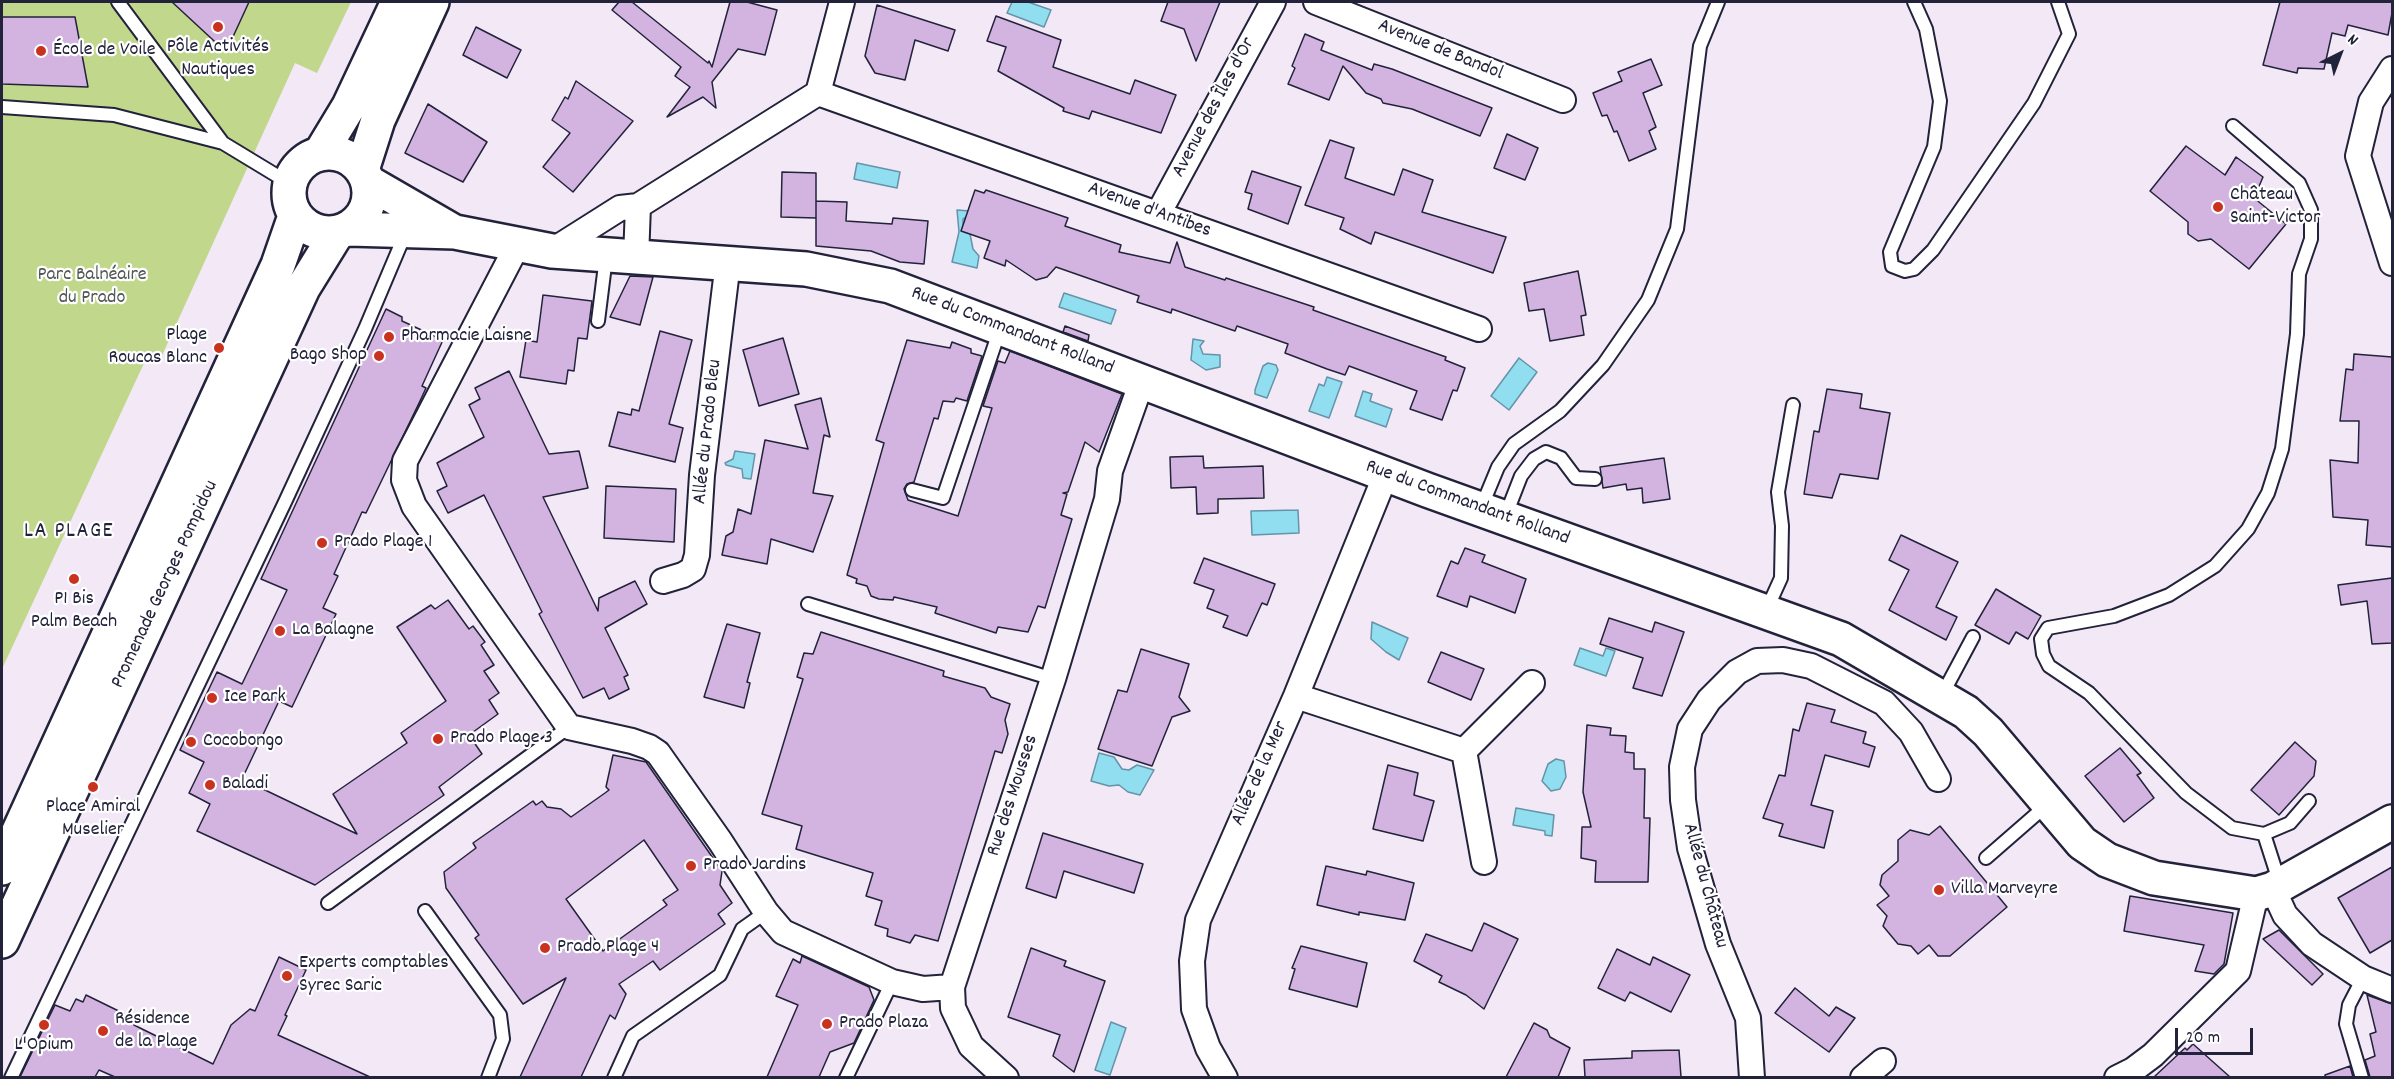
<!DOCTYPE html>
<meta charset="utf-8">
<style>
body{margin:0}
#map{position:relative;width:2394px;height:1079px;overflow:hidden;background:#f2e8f6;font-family:Dekko,sans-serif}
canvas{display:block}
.frame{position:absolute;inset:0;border:3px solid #22223b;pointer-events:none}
.north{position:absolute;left:2310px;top:24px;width:60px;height:60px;-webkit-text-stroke:4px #fff;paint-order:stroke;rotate:42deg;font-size:16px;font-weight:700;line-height:24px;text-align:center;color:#22223b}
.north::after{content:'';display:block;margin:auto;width:21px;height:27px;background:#22223b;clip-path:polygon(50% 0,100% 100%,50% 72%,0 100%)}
.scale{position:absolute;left:2175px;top:1028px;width:78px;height:27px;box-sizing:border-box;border:3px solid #22223b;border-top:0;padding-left:8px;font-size:18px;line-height:21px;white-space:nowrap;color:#22223b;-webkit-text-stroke:4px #fff;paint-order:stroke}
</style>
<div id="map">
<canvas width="2394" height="1079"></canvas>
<div class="frame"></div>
<div class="north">N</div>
<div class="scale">20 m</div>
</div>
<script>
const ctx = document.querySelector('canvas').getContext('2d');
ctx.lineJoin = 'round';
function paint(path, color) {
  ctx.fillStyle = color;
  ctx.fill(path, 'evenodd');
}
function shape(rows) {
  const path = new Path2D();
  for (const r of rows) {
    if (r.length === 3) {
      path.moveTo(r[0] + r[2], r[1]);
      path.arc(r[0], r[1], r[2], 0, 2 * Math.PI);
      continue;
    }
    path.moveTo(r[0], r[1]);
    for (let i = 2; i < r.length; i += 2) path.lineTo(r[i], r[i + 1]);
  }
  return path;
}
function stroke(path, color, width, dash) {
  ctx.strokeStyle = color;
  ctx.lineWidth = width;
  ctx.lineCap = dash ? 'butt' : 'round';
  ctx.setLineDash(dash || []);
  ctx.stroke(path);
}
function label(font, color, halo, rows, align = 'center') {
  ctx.font = font + ' Dekko,sans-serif';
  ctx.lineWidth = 4.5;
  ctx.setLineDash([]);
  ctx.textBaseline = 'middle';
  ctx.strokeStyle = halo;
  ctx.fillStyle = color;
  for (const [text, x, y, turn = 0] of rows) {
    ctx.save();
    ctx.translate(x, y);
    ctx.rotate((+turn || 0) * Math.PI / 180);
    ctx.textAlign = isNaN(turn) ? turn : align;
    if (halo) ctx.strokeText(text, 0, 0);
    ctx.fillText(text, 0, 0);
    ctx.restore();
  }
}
const green = shape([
 [2,2,351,2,317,73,295,63,159,362,145,361,2,669]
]);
const water = shape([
 [1012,2,1028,2,1051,10,1044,27,1007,13,1012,2],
 [857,163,900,172,897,188,854,179,857,163],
 [957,210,970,211,970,215,963,219,963,224,970,234,973,249,979,256,977,268,952,262,959,232,957,210],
 [1064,293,1116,310,1111,324,1059,307,1064,293],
 [1193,339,1204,341,1200,346,1203,354,1220,355,1220,367,1206,370,1191,360,1193,339],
 [1519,358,1537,372,1509,410,1491,396,1519,358],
 [1268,363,1276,365,1278,370,1267,398,1255,394,1255,390,1263,366,1268,363],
 [1327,377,1342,382,1329,418,1309,411,1319,384,1324,386,1327,377],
 [1363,391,1372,394,1370,401,1392,409,1386,427,1355,416,1363,391],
 [735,451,755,454,751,479,743,478,742,469,726,465,725,463,733,459,735,451],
 [1298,510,1299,533,1252,535,1251,511,1298,510],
 [1372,622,1408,638,1399,660,1386,652,1371,639,1372,622],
 [1580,648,1603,656,1606,648,1615,651,1606,676,1574,665,1580,648],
 [1099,753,1114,757,1122,769,1129,770,1137,765,1154,770,1140,795,1128,792,1119,785,1109,786,1091,781,1099,753],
 [1556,759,1564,761,1566,777,1560,789,1551,791,1542,781,1548,764,1556,759],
 [1516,808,1554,815,1552,836,1545,835,1545,831,1513,825,1516,808],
 [1111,1022,1126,1028,1110,1075,1095,1070,1111,1022]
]);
const building = shape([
 [172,2,249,2,226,52,172,2],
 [619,2,632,2,708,63,709,61,712,67,730,2,747,2,777,10,765,55,738,49,712,82,716,108,703,97,667,117,690,87,675,76,681,67,612,10,619,2],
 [1168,2,1220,2,1196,61,1184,29,1161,21,1168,2],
 [2280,2,2392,2,2392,13,2388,35,2348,25,2345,36,2332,33,2324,69,2298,68,2297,73,2263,65,2280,2],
 [877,5,955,30,948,51,915,40,905,80,875,73,865,56,877,5],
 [996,16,1061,40,1053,67,1130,94,1135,80,1176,95,1161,133,1092,111,1089,119,1063,111,1064,108,998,71,1006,47,987,41,996,16],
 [2,17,75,17,88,87,2,84,2,17],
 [476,27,521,50,507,78,463,55,476,27],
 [1305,34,1324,42,1321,50,1372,70,1374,64,1392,69,1492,108,1480,136,1412,109,1383,103,1381,99,1366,93,1343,66,1329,100,1288,84,1295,68,1292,66,1305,34],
 [1651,59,1662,85,1643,93,1656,127,1649,131,1656,149,1629,161,1617,131,1614,132,1607,115,1602,116,1593,93,1622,81,1618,72,1651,59],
 [576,81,633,121,573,192,543,167,570,133,552,120,565,97,568,99,576,81],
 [428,104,487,142,463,182,405,153,428,104],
 [1507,134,1538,148,1525,180,1494,168,1507,134],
 [1330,140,1354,148,1345,178,1394,195,1403,169,1433,180,1422,212,1506,237,1493,273,1375,232,1371,244,1340,229,1344,218,1305,205,1330,140],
 [2186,146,2225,175,2236,157,2263,177,2254,198,2286,224,2249,269,2211,239,2198,241,2188,234,2188,222,2150,191,2186,146],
 [1252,171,1301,187,1288,224,1248,209,1252,194,1245,192,1252,171],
 [782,172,816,173,816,218,781,217,782,172],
 [975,190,984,193,986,190,1068,218,1065,226,1121,245,1119,252,1170,263,1177,242,1185,267,1225,280,1226,278,1314,307,1313,310,1446,357,1445,360,1465,368,1457,391,1453,390,1442,420,1410,409,1417,391,1349,366,1345,375,1327,369,1285,353,1288,344,1237,326,1235,331,1172,309,1171,313,1137,302,1139,296,1056,267,1047,277,1036,280,1006,260,1005,266,984,258,990,241,961,231,975,190],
 [816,201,847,202,846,221,892,224,893,218,928,221,924,264,900,262,871,251,816,246,816,201],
 [1578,271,1586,315,1581,316,1584,335,1550,341,1544,309,1529,311,1524,283,1578,271],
 [630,276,653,277,640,325,610,317,630,276],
 [543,295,592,301,587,339,578,338,574,371,568,370,566,384,520,377,526,340,537,342,543,295],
 [386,309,402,317,402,321,443,340,422,386,426,388,420,401,366,513,362,512,334,574,338,576,323,608,336,614,292,707,279,701,242,779,357,834,333,794,407,743,401,733,446,701,397,627,431,605,435,609,448,600,469,629,473,626,485,642,481,645,494,665,484,671,499,693,489,700,498,714,469,735,482,754,439,787,444,795,315,885,197,831,210,804,189,793,204,762,180,750,217,672,242,684,287,590,261,579,386,309],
 [1065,326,1089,335,1088,341,1063,332,1065,326],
 [660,331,692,340,669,424,683,428,675,462,609,446,618,412,631,415,632,409,639,411,660,331],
 [783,338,799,394,759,406,743,350,783,338],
 [907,340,950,348,952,342,971,349,971,353,982,356,967,401,956,398,954,402,943,401,938,419,934,418,914,482,907,484,904,489,908,500,958,516,992,408,983,406,998,361,1005,363,1010,351,1122,394,1099,452,1085,442,1068,492,1063,493,1067,494,1061,515,1072,519,1045,608,1038,606,1028,632,998,627,996,633,935,613,937,607,894,597,893,600,879,599,871,596,867,586,856,583,857,579,847,575,884,443,876,440,907,340],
 [2354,354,2392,357,2392,547,2366,545,2368,520,2333,517,2330,460,2358,463,2359,421,2340,421,2346,369,2353,370,2354,354],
 [509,371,549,454,579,451,588,488,543,497,598,611,599,598,635,581,647,604,605,628,628,675,624,677,629,689,609,699,604,688,583,698,539,614,542,612,484,495,448,513,437,491,447,486,437,463,484,437,469,405,480,399,475,388,509,371],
 [1827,389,1862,394,1860,408,1890,413,1878,479,1840,474,1832,498,1804,494,1814,431,1819,432,1827,389],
 [821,398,830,437,824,435,813,493,833,496,813,552,771,539,767,564,722,555,726,536,733,532,738,509,751,514,765,440,808,449,795,405,821,398],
 [1203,456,1204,468,1263,466,1264,498,1218,499,1218,513,1197,514,1196,487,1171,488,1170,457,1203,456],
 [1664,458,1670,499,1643,503,1642,488,1627,490,1626,484,1603,488,1600,467,1664,458],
 [606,486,676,489,674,542,604,538,606,486],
 [1901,535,1958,562,1936,607,1957,617,1946,640,1889,610,1909,570,1889,560,1901,535],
 [1465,548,1485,555,1482,562,1526,579,1515,613,1470,596,1467,607,1437,596,1451,561,1458,564,1465,548],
 [1204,558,1275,584,1267,605,1262,603,1247,636,1223,627,1228,616,1207,608,1214,590,1194,583,1204,558],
 [2392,578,2392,643,2372,644,2367,601,2341,605,2338,585,2392,578],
 [1996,589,2041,616,2028,639,2016,632,2009,644,1975,625,1996,589],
 [1609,618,1652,632,1655,622,1684,632,1662,696,1633,688,1643,658,1600,644,1609,618],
 [727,624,760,633,747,682,750,683,744,708,704,697,727,624],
 [821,632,944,671,943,676,985,688,991,697,1010,704,1005,720,1008,734,1002,753,995,751,938,941,915,935,910,943,887,936,888,929,875,925,882,901,866,896,873,873,796,849,802,826,762,814,803,679,797,677,804,653,813,654,821,632],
 [1141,649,1189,664,1179,697,1190,711,1172,717,1152,766,1098,749,1118,690,1127,692,1141,649],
 [1441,652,1484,669,1471,700,1428,682,1441,652],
 [1807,703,1835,710,1831,722,1866,732,1863,743,1875,747,1869,767,1825,755,1811,805,1833,811,1824,848,1779,836,1783,824,1763,818,1779,775,1785,776,1793,729,1799,731,1807,703],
 [1587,725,1611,728,1610,735,1626,736,1625,752,1634,753,1634,769,1645,769,1644,818,1650,818,1648,882,1595,882,1596,861,1581,858,1582,827,1591,827,1583,792,1587,725],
 [2295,742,2316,761,2314,776,2279,815,2251,790,2295,742],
 [2120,748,2141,773,2137,775,2154,798,2124,822,2085,776,2120,748],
 [613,755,646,762,722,871,720,885,732,903,718,914,725,924,660,970,653,961,619,984,626,994,615,1019,610,1015,581,1077,520,1077,566,978,523,1004,475,938,479,935,446,888,444,872,476,848,473,843,533,801,536,805,542,801,547,807,561,809,571,817,605,793,609,790,606,787,613,755],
 [644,840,678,890,663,900,667,905,603,951,566,899,644,840],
 [1388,765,1418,773,1414,795,1434,801,1423,841,1373,829,1388,765],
 [1940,826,2007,907,1950,956,1938,956,1929,945,1918,954,1911,946,1898,944,1883,926,1887,916,1877,905,1889,896,1880,885,1882,875,1898,861,1898,840,1910,830,1929,835,1940,826],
 [1043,833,1143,864,1134,893,1064,871,1056,898,1026,888,1043,833],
 [1326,866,1366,875,1367,871,1414,883,1405,920,1359,912,1359,915,1317,905,1326,866],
 [2392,867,2392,940,2370,953,2338,898,2392,867],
 [2130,896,2233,913,2224,964,2214,974,2195,971,2204,945,2124,931,2130,896],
 [1484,923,1518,939,1484,1009,1466,995,1439,982,1442,976,1414,961,1426,934,1472,951,1484,923],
 [2279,930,2323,974,2312,985,2263,939,2279,930],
 [1301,946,1367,963,1357,1007,1289,989,1295,969,1292,968,1301,946],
 [1031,948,1066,961,1064,966,1105,981,1074,1072,1053,1056,1060,1035,1008,1017,1031,948],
 [1617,949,1650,965,1653,957,1690,975,1671,1012,1630,992,1625,1001,1598,988,1617,949],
 [802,956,869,987,874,1000,854,1043,830,1052,819,1077,767,1077,798,1005,776,996,793,959,800,963,802,956],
 [279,957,306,970,285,1015,287,1016,278,1035,370,1077,115,1077,99,1070,95,1077,20,1077,55,1005,70,1011,76,999,83,1002,86,995,137,1020,134,1025,213,1064,231,1025,250,1009,255,1011,279,957],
 [1795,988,1829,1016,1836,1007,1855,1018,1829,1052,1775,1013,1795,988],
 [2367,995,2392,1004,2392,1077,2370,1077,2365,1060,2375,1056,2370,1034,2376,1032,2367,995],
 [1534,1023,1547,1030,1550,1037,1570,1048,1558,1077,1506,1077,1534,1023],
 [2193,1044,2230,1077,2154,1077,2185,1048,2187,1050,2193,1044],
 [1679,1050,1681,1077,1585,1077,1584,1060,1632,1058,1632,1051,1679,1050],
 [2350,1066,2353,1077,2325,1077,2325,1075,2350,1066]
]);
const lane = shape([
 [118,2,223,143,289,183],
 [1914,2,1926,29,1940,101,1934,147,1890,252,1892,266,1905,271,1914,269,1933,250,2034,103,2069,34,2058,2],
 [2,107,114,115,223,143],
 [2233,126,2299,183,2311,210,2311,239,2299,274,2297,334,2282,449,2268,493,2248,529,2215,566,2169,595,2114,616,2048,628,2041,639,2043,654,2049,666,2089,693,2186,793,2232,828,2264,834,2290,823,2309,801],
 [598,321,606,257],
 [912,490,943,498,1000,329],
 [1481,508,1498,467,1514,444,1560,411,1603,365,1648,300,1677,229,1700,46,1718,2],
 [1505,517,1521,476,1534,459,1546,452,1561,458,1576,478,1595,479],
 [808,604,1053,679],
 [1766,611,1781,578,1782,526,1778,492,1793,405],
 [1942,695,1973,637],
 [2264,834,2280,884],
 [1986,858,2048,804],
 [328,903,569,727],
 [425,911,500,1015,503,1039,488,1078],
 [11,1078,285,502,365,329,406,232],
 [614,1078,633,1036,720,975,742,929,766,912],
 [846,1078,892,982],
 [2362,1078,2346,1024,2349,1005,2363,978]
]);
const street = shape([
 [1316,2,1563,100],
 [2392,69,2371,102,2358,156,2392,263],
 [818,93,1479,329],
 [1158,214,1273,2],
 [517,246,405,461,404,480,414,506,569,727,632,741,649,747,658,753,720,841,766,912,783,932,892,982,923,989,952,987],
 [552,251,620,208,638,206,818,93,842,2],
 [636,258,638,206],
 [663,581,683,575,693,569,697,555,702,475,728,262],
 [1296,696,1464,751,1484,862],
 [1464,751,1532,683],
 [2273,889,2285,915,2312,944,2363,978,2392,990],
 [1006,1078,971,1046,953,1008,952,987,1053,679,1107,499,1110,471,1142,381],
 [1225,1078,1208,1048,1194,1009,1192,961,1198,920,1296,696,1386,474],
 [1752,1078,1748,1018,1718,944,1690,848,1683,800,1682,767,1690,729,1709,700,1737,672,1757,661,1783,660,1811,666,1884,703,1911,732,1938,779],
 [1863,1078,1883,1061],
 [2117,1078,2133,1070,2153,1055,2238,971,2256,894]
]);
const secondary = shape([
 [329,193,40],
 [320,154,349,106,398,2],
 [362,170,378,120,432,2],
 [368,182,451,230],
 [349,229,455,232,552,251,806,269,890,286,1427,490,1841,639,1966,712,1988,732,2082,843,2107,860,2154,878,2256,894,2273,889,2392,822],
 [2,868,278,265,295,216],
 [2,941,303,288,337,233]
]);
const markers = [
 [218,27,6,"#c8321e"],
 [41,51,6,"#c8321e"],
 [2218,207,6,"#c8321e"],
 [389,337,6,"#c8321e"],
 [219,348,6,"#c8321e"],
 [379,356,6,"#c8321e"],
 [322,543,6,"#c8321e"],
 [74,579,6,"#c8321e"],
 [280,631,6,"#c8321e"],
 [212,698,6,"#c8321e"],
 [438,739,6,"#c8321e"],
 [191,742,6,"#c8321e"],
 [210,785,6,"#c8321e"],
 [93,787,6,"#c8321e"],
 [691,866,6,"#c8321e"],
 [1939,890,6,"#c8321e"],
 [545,948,6,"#c8321e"],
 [287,976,6,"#c8321e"],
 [827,1024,6,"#c8321e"],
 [44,1025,6,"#c8321e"],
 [103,1031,6,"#c8321e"]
];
const poiNames = [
 ["Pôle Activités",218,48,"center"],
 ["Nautiques",218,71,"center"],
 ["École de Voile",53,51],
 ["Château",2230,196],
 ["Saint-Victor",2230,219],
 ["Plage",207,336,"right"],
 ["Roucas Blanc",207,359,"right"],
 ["Pharmacie Laisne",401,337],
 ["Bago Shop",367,356,"right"],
 ["Prado Plage 1",334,543],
 ["P1 Bis",74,600,"center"],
 ["Palm Beach",74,623,"center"],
 ["La Balagne",292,631],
 ["Ice Park",224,698],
 ["Prado Plage 3",450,739],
 ["Cocobongo",203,742],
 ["Baladi",222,785],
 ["Place Amiral",93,808,"center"],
 ["Muselier",93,831,"center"],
 ["Prado Jardins",703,866],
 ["Villa Marveyre",1951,890],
 ["Prado Plage 4",557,948],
 ["Experts comptables",299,964],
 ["Syrec Saric",299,987],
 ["Résidence",115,1020],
 ["de la Plage",115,1043],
 ["Prado Plaza",839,1024],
 ["L'Opium",44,1046,"center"]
];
const streetNames = [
 ["Avenue de Bandol",1440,51,22],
 ["Avenue des Îles d'Or",1215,108,-62],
 ["Avenue d'Antibes",1149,211,20],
 ["Rue du Commandant Rolland",1012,332,21],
 ["Allée du Prado Bleu",709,432,-84],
 ["Rue du Commandant Rolland",1467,504,20],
 ["Promenade Georges Pompidou",166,585,-65],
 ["Allée de la Mer",1261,774,-66],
 ["Rue des Mousses",1014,796,-72],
 ["Allée du Château",1704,886,75]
];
const parkNames = [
 ["Parc Balnéaire",92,276],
 ["du Prado",92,299]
];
const quarterNames = [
 ["LA PLAGE",69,533]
];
paint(green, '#c0d78c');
paint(water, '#91def0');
stroke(water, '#6593a8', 1.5);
paint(building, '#d3b4e0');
stroke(building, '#22223b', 1.5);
stroke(lane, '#22223b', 16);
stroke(street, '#22223b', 28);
stroke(secondary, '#22223b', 38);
stroke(lane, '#fff', 12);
stroke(street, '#fff', 24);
stroke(secondary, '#fff', 33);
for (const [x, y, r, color] of markers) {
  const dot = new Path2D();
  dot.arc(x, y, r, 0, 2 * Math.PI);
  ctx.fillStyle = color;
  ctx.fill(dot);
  stroke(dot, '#fff', 2);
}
label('20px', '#22223b', '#fff', poiNames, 'left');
label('20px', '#22223b', '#fff', streetNames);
label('20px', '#515853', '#fff', parkNames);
ctx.letterSpacing = '1.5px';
label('22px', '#22223b', '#fff', quarterNames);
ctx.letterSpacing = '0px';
</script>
